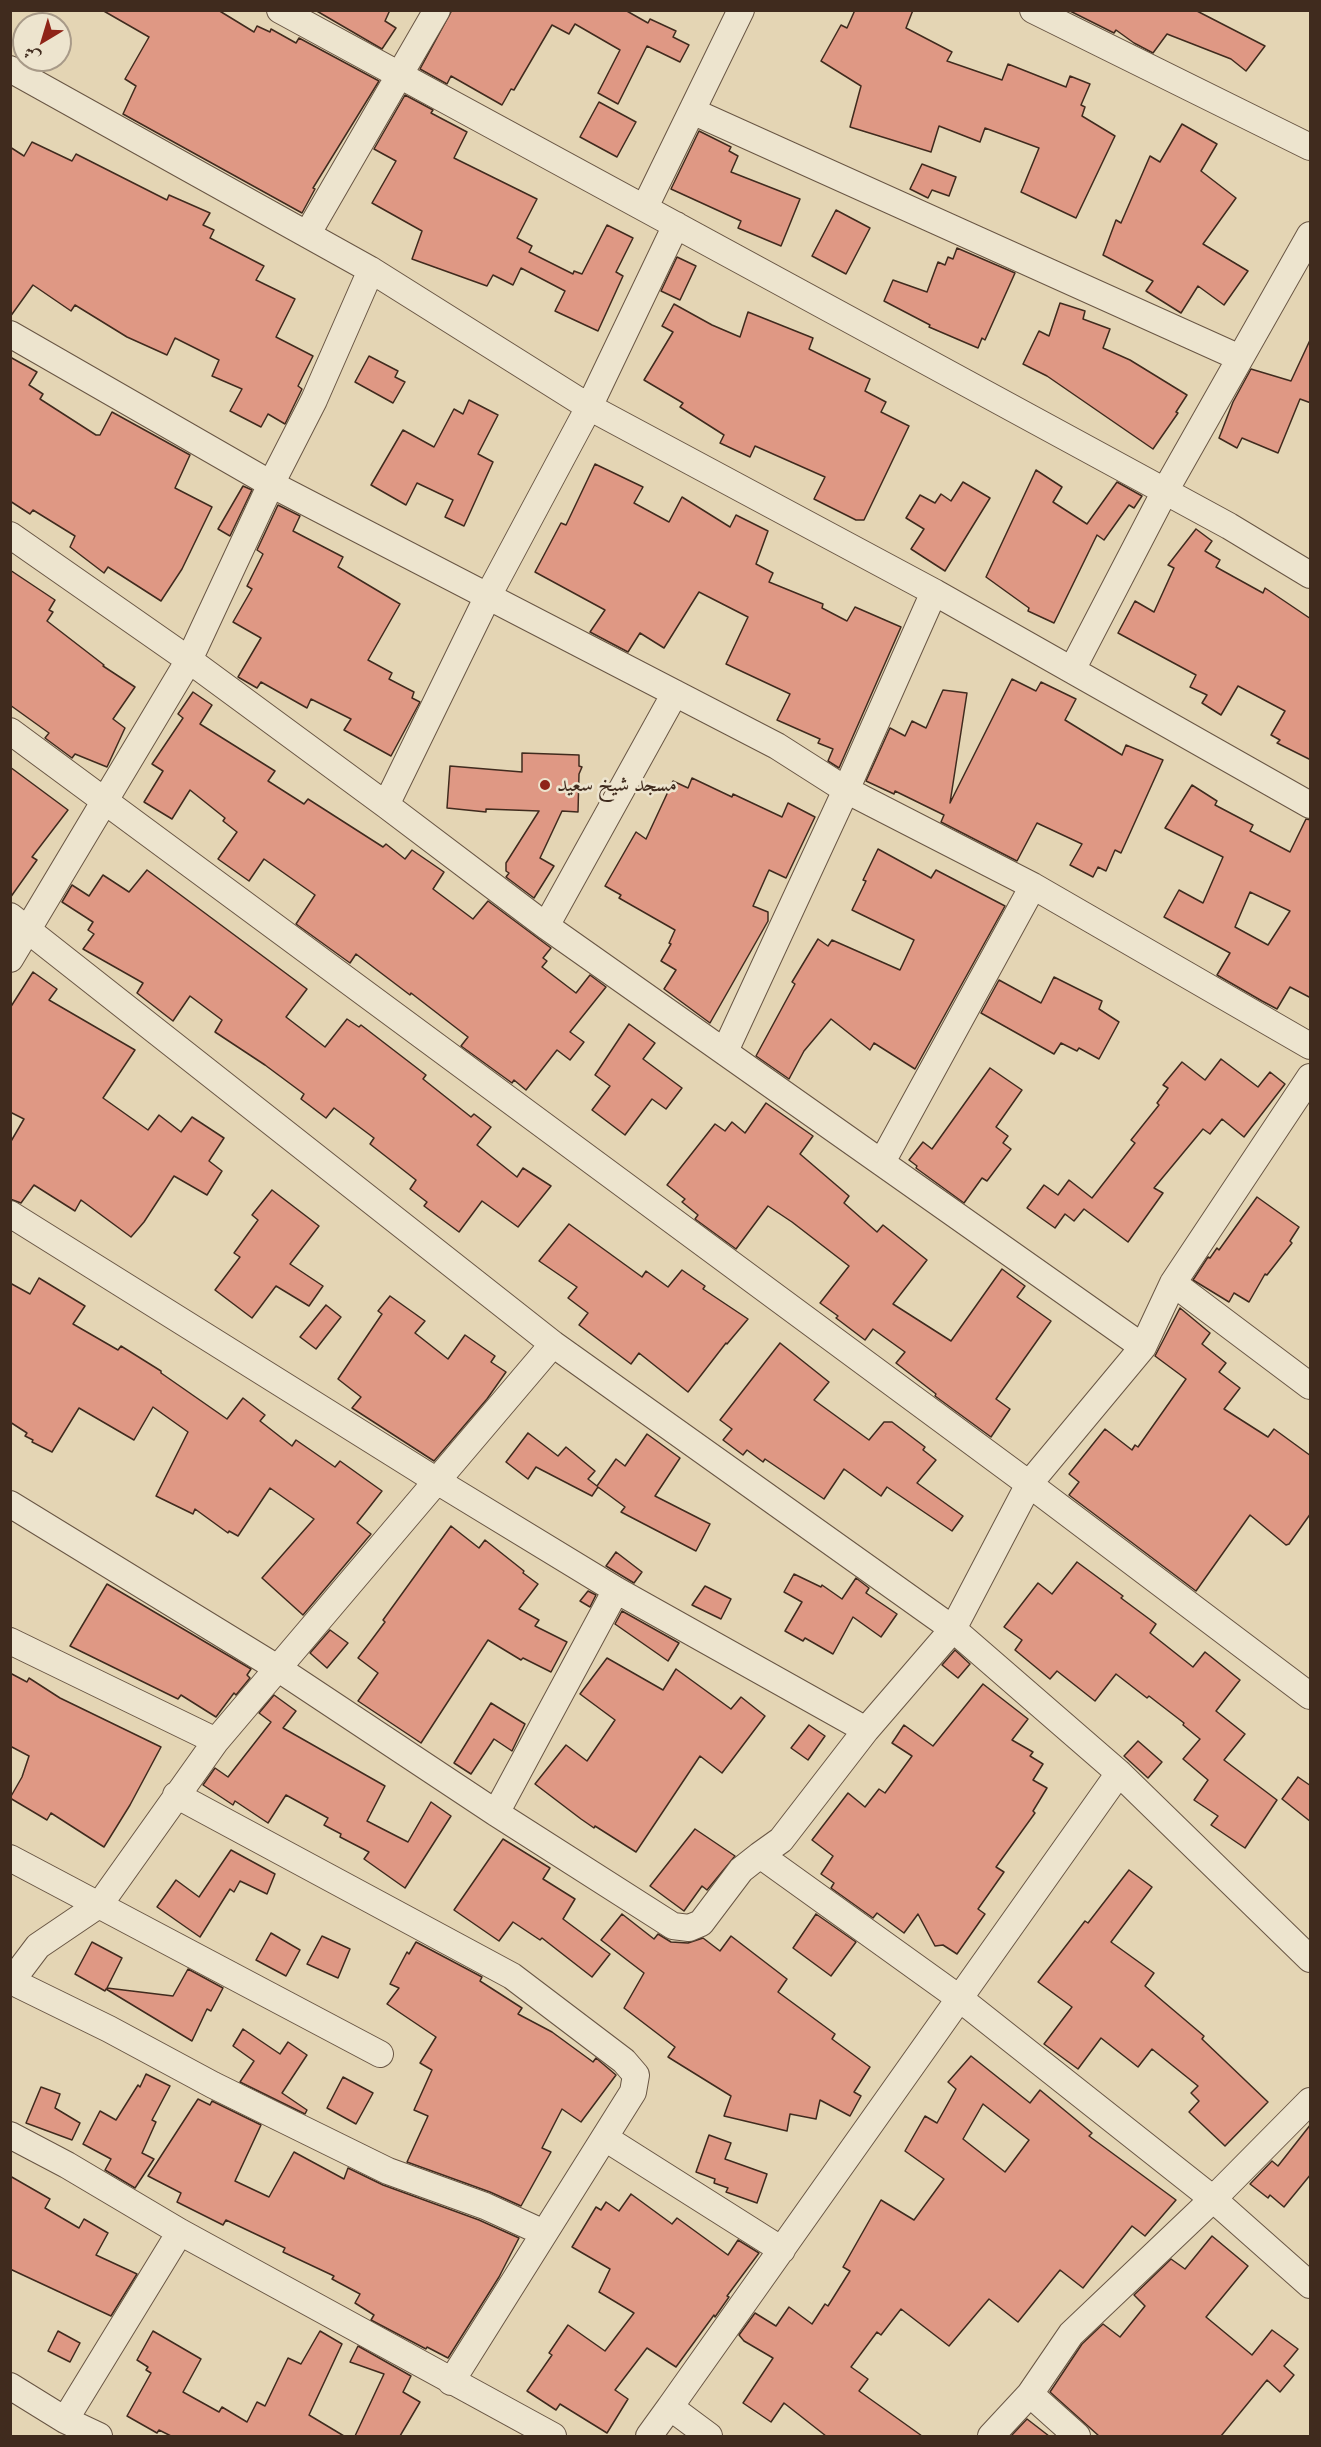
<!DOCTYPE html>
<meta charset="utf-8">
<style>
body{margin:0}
#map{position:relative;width:1321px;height:2447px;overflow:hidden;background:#e4d5b4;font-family:"EB Garamond",Amiri,serif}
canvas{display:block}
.frame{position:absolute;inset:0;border:12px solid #402b1e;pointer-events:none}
.north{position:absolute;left:12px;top:12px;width:60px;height:60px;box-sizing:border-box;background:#ede4ce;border:2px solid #a89a88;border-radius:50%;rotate:218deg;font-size:16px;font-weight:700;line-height:24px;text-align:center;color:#402b1e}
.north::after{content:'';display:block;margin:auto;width:21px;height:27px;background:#8f2418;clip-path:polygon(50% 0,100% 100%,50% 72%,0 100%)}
</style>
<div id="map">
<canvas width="1321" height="2447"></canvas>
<div class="frame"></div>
<div class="north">ش</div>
</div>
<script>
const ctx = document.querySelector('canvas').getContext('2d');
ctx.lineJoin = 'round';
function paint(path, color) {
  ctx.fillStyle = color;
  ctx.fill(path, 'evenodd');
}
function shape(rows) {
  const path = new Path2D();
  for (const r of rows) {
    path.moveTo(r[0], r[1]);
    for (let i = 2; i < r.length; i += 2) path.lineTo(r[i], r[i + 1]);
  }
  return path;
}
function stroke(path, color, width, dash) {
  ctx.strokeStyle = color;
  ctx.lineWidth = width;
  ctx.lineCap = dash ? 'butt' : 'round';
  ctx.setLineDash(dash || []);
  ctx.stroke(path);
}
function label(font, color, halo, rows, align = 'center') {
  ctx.font = font + ' "EB Garamond",Amiri,serif';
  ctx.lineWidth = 5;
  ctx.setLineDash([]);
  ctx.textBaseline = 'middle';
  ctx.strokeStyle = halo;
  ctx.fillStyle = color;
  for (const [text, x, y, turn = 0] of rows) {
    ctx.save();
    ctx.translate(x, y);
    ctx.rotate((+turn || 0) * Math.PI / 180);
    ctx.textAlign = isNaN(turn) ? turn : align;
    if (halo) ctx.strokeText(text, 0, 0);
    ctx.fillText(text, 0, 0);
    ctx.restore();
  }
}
const building = shape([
 [102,10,218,10,254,32,257,26,270,32,271,29,296,43,299,38,379,81,313,188,315,189,302,213,123,114,136,86,125,79,149,37,102,10],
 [315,10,390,10,385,21,396,28,382,49,315,10],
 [452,10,625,10,648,23,650,19,676,31,673,37,689,45,680,62,647,46,618,104,598,93,620,50,575,24,569,34,552,25,514,90,511,89,502,105,451,76,447,84,420,69,452,10],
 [855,10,913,10,906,28,952,52,947,61,1002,80,1008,64,1066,87,1070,76,1090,84,1081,105,1085,107,1082,116,1115,136,1076,218,1021,192,1039,148,985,128,980,142,939,126,931,152,850,127,861,86,821,61,841,25,847,28,855,10],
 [1068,10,1195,10,1265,46,1246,71,1231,59,1167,34,1153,53,1134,43,1116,30,1114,33,1068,10],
 [405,95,433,110,431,113,467,132,454,158,537,199,517,238,532,246,529,252,573,274,574,271,582,274,607,225,633,238,616,272,623,276,598,331,555,311,565,291,521,268,513,285,493,275,487,286,412,259,422,231,372,203,396,161,374,149,405,95],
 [599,102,636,122,617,157,580,137,599,102],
 [1182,124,1217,144,1201,171,1236,198,1203,244,1248,271,1224,305,1198,286,1181,313,1146,291,1153,281,1103,255,1116,220,1121,223,1150,156,1160,162,1182,124],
 [699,131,731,147,729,151,738,156,731,172,800,199,781,246,738,228,741,221,671,189,699,131],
 [32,142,72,161,76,154,167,200,169,195,210,213,203,225,214,230,210,238,264,266,256,280,295,299,276,337,313,356,298,386,302,389,285,424,268,414,261,427,230,411,242,389,212,376,219,360,175,338,167,355,127,337,75,305,71,311,33,285,10,317,10,147,24,156,32,142],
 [922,164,956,177,949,196,932,190,928,198,910,189,922,164],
 [836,210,870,228,846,274,812,256,836,210],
 [957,248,1015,273,985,340,982,338,978,348,929,327,930,325,884,301,893,280,927,292,938,262,945,265,948,257,953,259,957,248],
 [677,257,696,266,680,300,661,291,677,257],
 [1060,303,1085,311,1083,319,1110,329,1103,348,1130,360,1187,395,1176,412,1178,413,1153,449,1047,376,1023,364,1039,331,1049,336,1060,303],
 [674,304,712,325,740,337,748,312,813,338,809,349,870,379,865,391,886,402,881,412,909,426,864,520,856,520,814,499,825,477,755,446,750,457,720,443,724,435,680,407,683,403,644,380,673,332,662,326,674,304],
 [1311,338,1311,403,1300,399,1278,453,1242,438,1237,448,1219,438,1233,402,1251,369,1291,381,1311,338],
 [369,356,398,371,395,377,405,382,393,403,355,382,369,356],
 [10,357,37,372,29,385,43,394,40,399,96,435,100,435,112,412,190,455,175,488,212,507,182,569,161,601,108,567,104,573,70,547,75,536,33,510,30,514,10,501,10,357],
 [469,400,498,415,478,454,493,462,464,526,445,517,453,500,417,483,406,505,371,485,403,430,434,447,454,409,463,414,469,400],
 [595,464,643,487,634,503,669,522,682,497,730,527,736,515,768,531,756,564,773,573,769,582,823,604,822,608,847,621,855,607,901,627,839,768,828,761,833,749,818,743,820,739,777,720,790,694,726,664,748,617,699,592,664,648,640,633,628,652,590,632,605,610,535,572,561,523,566,525,595,464],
 [1036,470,1062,487,1053,502,1087,524,1117,482,1142,496,1134,508,1129,505,1104,540,1097,535,1054,623,1028,611,1029,608,986,577,1036,470],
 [963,482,990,498,945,571,911,549,924,529,906,518,920,495,935,503,941,494,951,501,963,482],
 [243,486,252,490,230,536,218,529,243,486],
 [278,505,300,516,293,531,343,557,338,567,400,604,368,660,392,673,389,679,414,692,412,698,420,702,391,756,344,730,351,719,311,699,307,708,261,682,257,688,238,677,261,638,233,622,252,589,247,586,263,554,257,550,278,505],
 [1196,529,1212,541,1205,551,1220,560,1216,567,1263,593,1265,588,1311,619,1311,760,1277,743,1280,740,1271,735,1285,711,1238,686,1221,715,1202,703,1207,695,1190,687,1196,675,1118,633,1135,601,1154,612,1174,568,1168,565,1196,529],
 [10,570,55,600,49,610,53,612,47,621,104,665,103,666,135,687,113,719,125,728,107,767,75,754,72,758,45,738,49,733,10,705,10,570],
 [1012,679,1036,691,1041,682,1076,699,1065,720,1122,755,1126,745,1163,760,1121,853,1115,850,1106,871,1098,867,1093,877,1070,865,1082,844,1037,823,1017,861,941,822,944,815,895,791,894,794,866,781,890,728,905,736,912,721,926,728,943,690,967,693,950,803,1012,679],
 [193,692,212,705,200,724,275,771,268,781,304,804,308,799,383,847,386,844,405,859,412,850,444,872,433,889,473,919,488,901,551,948,543,958,547,961,542,967,576,993,590,975,606,987,570,1032,584,1042,570,1060,557,1050,526,1090,514,1080,512,1083,461,1046,468,1037,411,993,410,995,356,954,350,963,296,924,315,895,264,859,249,881,218,859,237,832,223,821,225,818,190,790,172,819,144,802,163,771,152,764,183,718,178,714,193,692],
 [522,753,579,755,579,766,582,767,579,774,578,812,562,811,540,858,554,866,534,898,506,877,509,873,506,871,506,863,539,811,486,809,486,812,447,808,450,766,522,772,522,753],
 [10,767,68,810,32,857,37,860,10,898,10,767],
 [692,778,732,797,733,794,782,817,788,803,815,817,786,878,769,870,753,906,768,912,768,921,710,1023,664,989,676,970,661,961,671,944,669,943,675,930,619,898,621,895,605,886,636,832,646,839,673,781,688,788,692,778],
 [1192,785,1217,801,1215,805,1253,825,1250,831,1290,852,1306,819,1311,820,1311,998,1290,987,1277,1009,1262,1001,1217,975,1230,953,1164,917,1179,890,1203,903,1223,857,1165,828,1192,785],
 [1250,892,1290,911,1268,945,1235,927,1250,892],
 [878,849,931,878,936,870,1005,906,915,1069,874,1043,870,1050,831,1019,804,1051,789,1079,756,1056,795,984,792,982,818,939,828,946,832,940,900,970,914,940,852,910,866,881,863,880,878,849],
 [147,870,307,989,286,1017,325,1047,347,1019,359,1027,361,1025,426,1075,423,1079,471,1117,474,1114,491,1127,477,1145,517,1177,523,1168,551,1186,518,1227,482,1201,459,1232,424,1206,427,1202,410,1189,416,1180,370,1144,374,1138,334,1108,326,1118,301,1099,304,1094,265,1065,215,1032,222,1020,190,996,173,1021,137,993,143,983,83,949,94,934,88,930,93,922,62,902,72,885,89,896,103,875,129,892,147,870],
 [33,972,57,989,49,1000,135,1050,103,1098,148,1130,159,1115,181,1132,192,1117,224,1138,209,1161,222,1171,207,1195,174,1176,144,1222,131,1237,81,1200,75,1211,34,1185,21,1203,10,1199,10,1143,24,1119,10,1112,10,1008,33,972],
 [1054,977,1102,1001,1099,1009,1119,1022,1099,1059,1079,1048,1077,1051,1061,1043,1054,1054,981,1013,999,980,1041,1003,1054,977],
 [629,1024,655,1043,643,1059,682,1088,666,1109,652,1099,625,1135,592,1110,610,1086,595,1075,629,1024],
 [1221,1059,1258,1087,1270,1072,1285,1084,1244,1137,1222,1119,1210,1134,1203,1129,1154,1188,1163,1193,1128,1242,1084,1209,1074,1221,1065,1214,1055,1228,1027,1208,1044,1185,1058,1195,1069,1180,1092,1198,1135,1143,1131,1140,1159,1105,1157,1103,1168,1088,1163,1085,1182,1062,1205,1080,1221,1059],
 [990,1068,1022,1090,996,1127,1008,1136,1003,1143,1011,1149,987,1181,982,1178,964,1203,916,1168,917,1166,909,1160,923,1142,932,1149,990,1068],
 [766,1103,813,1136,800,1154,849,1196,844,1203,877,1232,883,1225,927,1260,893,1304,951,1341,1002,1269,1025,1286,1017,1297,1051,1321,996,1399,1010,1409,991,1437,935,1396,936,1394,896,1363,905,1352,873,1329,865,1340,836,1318,838,1316,820,1303,849,1266,792,1222,768,1206,736,1249,695,1219,698,1215,682,1202,685,1199,667,1185,715,1124,725,1131,732,1122,745,1133,766,1103],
 [272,1190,319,1226,290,1264,323,1286,309,1306,276,1286,252,1318,215,1290,240,1257,234,1253,258,1220,252,1215,272,1190],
 [1257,1197,1299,1227,1290,1241,1292,1243,1267,1275,1265,1274,1249,1302,1234,1293,1229,1302,1193,1280,1208,1257,1210,1258,1217,1248,1219,1250,1257,1197],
 [569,1224,642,1277,646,1271,668,1287,682,1270,705,1286,703,1289,748,1319,727,1344,726,1343,688,1392,639,1353,631,1364,579,1325,588,1313,568,1298,577,1287,539,1261,569,1224],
 [39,1278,85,1306,73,1324,118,1350,121,1346,161,1371,161,1373,227,1419,243,1398,265,1415,260,1421,292,1446,296,1440,335,1467,340,1461,382,1491,357,1523,371,1534,303,1615,262,1578,314,1519,270,1488,238,1536,229,1531,228,1533,195,1509,193,1514,156,1496,188,1432,153,1407,134,1440,79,1408,52,1452,32,1442,33,1440,25,1436,27,1433,10,1422,10,1283,30,1294,39,1278],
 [390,1296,425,1321,415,1333,448,1359,465,1335,495,1356,491,1362,506,1372,487,1399,434,1461,352,1408,361,1397,338,1379,382,1314,378,1311,390,1296],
 [326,1305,341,1317,316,1349,300,1337,326,1305],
 [1180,1308,1210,1333,1202,1344,1226,1363,1219,1372,1240,1388,1224,1409,1268,1437,1274,1429,1311,1456,1311,1513,1289,1544,1286,1545,1250,1515,1196,1591,1069,1495,1079,1482,1069,1474,1105,1429,1132,1450,1135,1445,1138,1447,1186,1379,1155,1356,1180,1308],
 [780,1343,829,1382,814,1400,869,1440,884,1422,892,1422,925,1447,923,1450,936,1460,917,1483,963,1516,952,1531,887,1487,881,1496,844,1469,824,1499,765,1459,763,1462,747,1450,743,1455,723,1440,732,1429,720,1420,780,1343],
 [528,1433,558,1456,566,1447,595,1471,588,1479,597,1486,616,1459,625,1466,647,1434,680,1458,655,1496,710,1524,696,1551,621,1512,625,1507,598,1487,592,1496,536,1467,528,1479,506,1462,528,1433],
 [451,1526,479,1548,485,1540,524,1571,523,1573,538,1584,519,1609,539,1620,535,1626,567,1642,551,1672,523,1658,521,1660,488,1640,421,1743,358,1701,378,1673,358,1658,385,1622,383,1620,451,1526],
 [616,1552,642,1572,634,1583,606,1566,616,1552],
 [1077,1562,1123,1596,1121,1598,1156,1624,1150,1633,1193,1667,1205,1652,1240,1680,1216,1711,1245,1734,1224,1760,1277,1800,1245,1848,1211,1825,1218,1816,1194,1800,1208,1780,1183,1759,1200,1739,1183,1725,1184,1723,1149,1696,1147,1698,1116,1674,1095,1701,1057,1671,1050,1679,1015,1650,1022,1640,1004,1627,1038,1583,1052,1594,1077,1562],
 [794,1574,821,1587,822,1585,842,1599,856,1578,869,1588,866,1593,897,1614,881,1637,853,1617,833,1654,805,1638,803,1641,785,1631,802,1602,784,1592,794,1574],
 [107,1584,251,1669,247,1675,250,1678,236,1695,234,1693,216,1717,181,1695,178,1699,70,1646,107,1584],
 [705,1586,731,1599,721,1619,692,1605,705,1586],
 [588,1591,596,1595,590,1607,580,1601,588,1591],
 [622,1611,679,1643,668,1661,615,1624,622,1611],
 [330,1630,348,1643,327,1668,310,1653,330,1630],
 [955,1650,970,1664,958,1678,942,1665,955,1650],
 [607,1658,663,1690,676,1669,731,1709,741,1697,765,1716,722,1773,700,1756,636,1852,595,1826,594,1828,581,1819,535,1784,566,1745,587,1761,615,1720,580,1694,607,1658],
 [10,1673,27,1682,29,1678,60,1698,161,1747,130,1805,104,1847,51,1813,47,1820,10,1798,22,1777,29,1756,10,1746,10,1673],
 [983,1684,1028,1719,1012,1740,1033,1752,1030,1756,1043,1764,1033,1780,1047,1788,1033,1811,1035,1813,996,1867,1004,1872,978,1909,985,1914,957,1954,943,1945,935,1946,918,1914,904,1933,877,1913,873,1918,831,1888,834,1883,821,1874,833,1856,812,1840,848,1793,865,1807,879,1789,885,1793,912,1756,892,1743,904,1725,933,1746,983,1684],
 [274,1695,296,1711,283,1728,385,1786,367,1821,408,1842,431,1802,451,1816,405,1888,364,1859,369,1852,340,1837,341,1834,324,1825,328,1818,286,1795,268,1823,235,1801,233,1805,203,1785,215,1768,228,1777,271,1722,259,1713,274,1695],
 [491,1703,525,1724,512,1751,494,1739,471,1774,454,1763,491,1703],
 [809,1725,825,1736,808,1760,791,1748,809,1725],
 [1138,1741,1162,1762,1148,1778,1124,1756,1138,1741],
 [1298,1777,1311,1786,1311,1822,1282,1799,1298,1777],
 [695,1829,735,1856,707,1890,702,1886,684,1911,650,1886,695,1829],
 [503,1839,550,1868,543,1879,575,1899,563,1919,610,1954,592,1977,542,1938,540,1940,513,1922,499,1941,454,1910,503,1839],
 [231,1850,275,1874,267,1894,240,1881,234,1892,230,1889,200,1937,157,1907,176,1880,199,1897,231,1850],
 [1129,1870,1152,1887,1111,1942,1154,1973,1145,1986,1204,2036,1202,2039,1268,2102,1225,2146,1189,2112,1199,2101,1191,2093,1198,2086,1152,2049,1138,2067,1101,2038,1078,2069,1044,2044,1072,2007,1038,1982,1085,1921,1088,1923,1129,1870],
 [622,1914,654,1939,658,1934,671,1942,688,1943,703,1938,720,1951,731,1936,787,1979,778,1992,835,2034,832,2039,870,2067,854,2092,861,2096,850,2116,820,2100,816,2119,790,2114,787,2131,724,2116,731,2096,668,2057,675,2047,624,2008,644,1973,601,1940,622,1914],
 [816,1914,856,1942,831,1976,793,1948,816,1914],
 [271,1933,300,1950,286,1976,256,1960,271,1933],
 [322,1936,350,1949,338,1978,307,1964,322,1936],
 [92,1942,122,1958,107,1988,173,1996,188,1969,223,1988,211,2011,207,2009,192,2041,106,1989,105,1991,75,1974,92,1942],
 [416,1942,482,1977,480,1981,522,2008,518,2014,552,2032,593,2062,596,2058,616,2075,581,2122,562,2109,542,2148,551,2152,521,2206,490,2192,407,2162,428,2116,414,2110,432,2070,420,2063,436,2037,387,2004,399,1988,390,1984,407,1952,409,1954,416,1942],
 [243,2029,280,2054,288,2042,307,2055,282,2093,307,2110,305,2114,240,2082,254,2061,233,2046,243,2029],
 [971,2056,1030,2103,1040,2090,1092,2133,1089,2136,1176,2200,1145,2236,1132,2226,1083,2288,1060,2270,1018,2322,989,2299,949,2346,901,2309,881,2335,877,2332,851,2367,868,2379,859,2391,922,2436,826,2436,784,2403,771,2422,743,2403,773,2358,744,2341,739,2335,755,2313,776,2326,789,2307,812,2324,825,2304,828,2306,850,2271,843,2267,881,2200,914,2220,944,2179,905,2151,925,2116,937,2123,956,2089,948,2082,971,2056],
 [983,2104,1029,2140,1005,2172,963,2139,983,2104],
 [146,2074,170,2086,152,2120,156,2122,142,2153,154,2159,135,2188,105,2170,111,2159,83,2144,100,2111,116,2120,138,2085,140,2087,146,2074],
 [343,2077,373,2093,356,2124,327,2108,343,2077],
 [41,2087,60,2094,55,2108,80,2123,72,2140,26,2123,41,2087],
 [198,2099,210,2105,212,2101,261,2125,235,2181,269,2197,294,2152,344,2179,348,2168,383,2185,479,2220,519,2238,499,2277,448,2358,427,2347,426,2349,371,2320,374,2315,355,2303,360,2294,332,2279,334,2276,283,2252,285,2248,226,2220,223,2225,177,2202,181,2193,148,2176,198,2099],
 [1311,2124,1311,2174,1284,2207,1270,2195,1268,2198,1250,2184,1272,2161,1278,2166,1311,2124],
 [709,2135,731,2143,725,2159,767,2174,757,2203,726,2192,728,2188,714,2183,715,2179,696,2172,709,2135],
 [10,2176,50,2199,45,2208,79,2228,84,2219,108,2233,96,2255,137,2274,111,2316,10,2269,10,2176],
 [631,2194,672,2224,677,2218,728,2255,738,2240,759,2253,727,2296,729,2297,715,2317,714,2315,676,2367,647,2348,615,2390,628,2399,607,2433,560,2404,556,2410,527,2391,552,2355,549,2353,568,2325,605,2351,634,2313,599,2292,610,2269,572,2247,596,2207,601,2210,606,2202,619,2211,631,2194],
 [1212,2236,1248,2266,1206,2317,1252,2355,1272,2330,1298,2349,1284,2366,1294,2375,1280,2392,1267,2380,1221,2436,1099,2436,1050,2392,1082,2344,1103,2324,1120,2337,1145,2306,1134,2295,1171,2259,1185,2269,1212,2236],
 [58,2331,80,2343,70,2362,48,2351,58,2331],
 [153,2331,201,2359,183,2392,219,2412,222,2407,247,2422,257,2402,265,2406,288,2358,301,2364,320,2331,342,2344,309,2415,344,2436,171,2436,159,2430,157,2433,127,2416,151,2373,146,2370,148,2367,137,2360,153,2331],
 [358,2346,411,2376,403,2392,420,2402,400,2436,355,2436,384,2374,350,2362,358,2346],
 [1027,2419,1049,2436,1011,2436,1027,2419]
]);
const minor = shape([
 [280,10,1229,526,1310,575],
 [1033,10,1310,147],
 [10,69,371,270,589,407,934,592,1310,805],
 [692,111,1240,358],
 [645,207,741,10],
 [308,233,437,10],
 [10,334,271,484,777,746,846,790,1033,886,1310,1046],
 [10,535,189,660,386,805,546,926,1143,1347],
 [1073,668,1165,491,1310,235],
 [10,731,1029,1484,1310,1696],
 [386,805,488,596,589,407,676,225],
 [10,916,553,1344,953,1629,1119,1773,1310,1959],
 [546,926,675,693],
 [10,959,189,660,271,484,314,400,371,270],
 [725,1051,846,790,934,592],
 [1310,1077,1173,1283,1143,1347,1029,1484,953,1629,866,1730,781,1840,760,1855,959,1998,1213,2199,1310,2285],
 [882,1162,1033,886],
 [10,1214,437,1481,616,1590,866,1730],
 [1173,1283,1310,1386],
 [10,1504,279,1669,496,1813,673,1926,689,1928,701,1923,741,1870,760,1855],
 [10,1641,216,1741],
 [176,1795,512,1976,624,2061,636,2075,633,2092,451,2382],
 [496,1813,616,1590],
 [10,1858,380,2054],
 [11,1981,109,2029,213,2085,388,2171,485,2206,544,2233],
 [10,1983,38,1946,100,1904,216,1741,553,1344],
 [10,2135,67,2165,180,2232,553,2436],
 [605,2138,782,2250],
 [10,2386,65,2420,99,2436],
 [1030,2394,1077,2436],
 [65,2420,180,2232],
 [649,2436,670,2407],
 [709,2436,670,2407,1119,1773],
 [991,2436,1030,2394,1071,2334,1213,2199,1310,2101]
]);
const markers = [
 [545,785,6,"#8f2418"]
];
const poiNames = [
 ["مسجد شيخ سعيد",557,785]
];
paint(building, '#df9884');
stroke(building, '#402b1e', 1.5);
stroke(minor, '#695644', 28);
stroke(minor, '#ede4ce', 26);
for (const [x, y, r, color] of markers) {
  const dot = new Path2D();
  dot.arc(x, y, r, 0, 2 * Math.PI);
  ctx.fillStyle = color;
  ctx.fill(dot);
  stroke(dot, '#ede4ce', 2);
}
label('22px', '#402b1e', '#ede4ce', poiNames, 'left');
</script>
